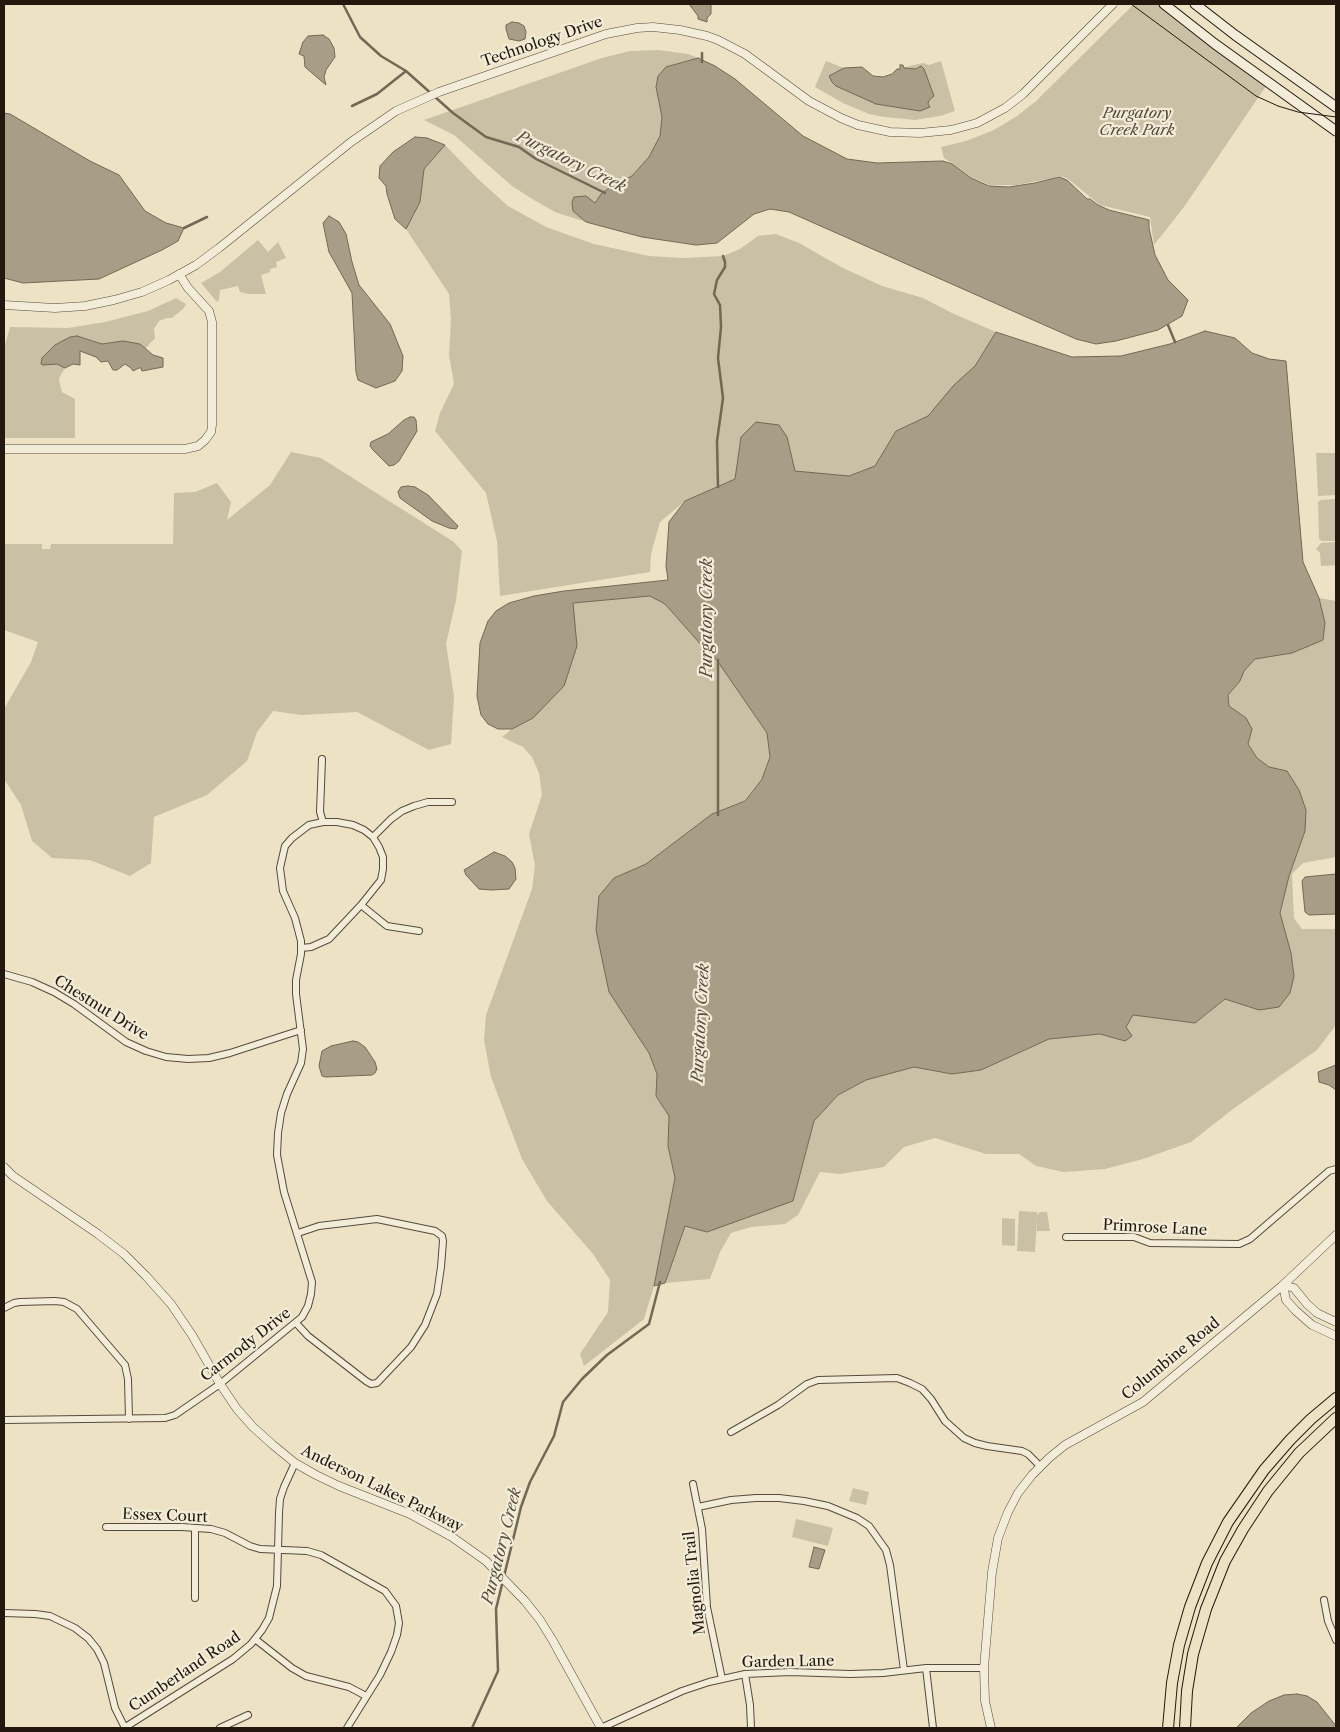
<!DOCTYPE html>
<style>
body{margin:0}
#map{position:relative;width:1340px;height:1732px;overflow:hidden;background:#ede2c4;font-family:"Libre Caslon Text",serif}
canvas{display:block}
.frame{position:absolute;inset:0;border:5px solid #22180e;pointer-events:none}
</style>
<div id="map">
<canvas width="1340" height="1732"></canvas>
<div class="frame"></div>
</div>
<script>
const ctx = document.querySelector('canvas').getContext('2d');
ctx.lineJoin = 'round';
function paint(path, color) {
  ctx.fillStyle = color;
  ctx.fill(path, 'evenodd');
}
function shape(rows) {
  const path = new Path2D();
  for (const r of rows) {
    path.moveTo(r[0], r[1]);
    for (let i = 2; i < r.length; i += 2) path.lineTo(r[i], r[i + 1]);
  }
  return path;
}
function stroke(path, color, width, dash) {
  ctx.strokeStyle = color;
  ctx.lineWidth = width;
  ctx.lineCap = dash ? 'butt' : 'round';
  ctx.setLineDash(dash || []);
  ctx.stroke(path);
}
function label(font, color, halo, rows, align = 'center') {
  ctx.font = font + ' "Libre Caslon Text",serif';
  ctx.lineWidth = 4.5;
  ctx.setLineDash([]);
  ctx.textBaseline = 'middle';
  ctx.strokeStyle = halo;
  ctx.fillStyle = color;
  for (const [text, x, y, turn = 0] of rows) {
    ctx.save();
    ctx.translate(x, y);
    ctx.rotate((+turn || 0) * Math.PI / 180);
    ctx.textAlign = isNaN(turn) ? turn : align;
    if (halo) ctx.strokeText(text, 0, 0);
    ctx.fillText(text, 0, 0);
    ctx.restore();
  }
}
const green = shape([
 [1134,4,1157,4,1190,31,1266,86,1184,207,1154,245,1150,217,1100,205,1067,178,1058,176,1053,178,1017,185,990,185,971,177,944,158,941,147,966,141,994,130,1017,116,1035,102],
 [658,50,688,54,698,58,666,67,656,87,662,117,660,136,649,157,632,176,613,185,601,194,595,203,573,211,586,222,555,212,534,200,512,186,454,135,424,120,602,58,630,51],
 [826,61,844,68,862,67,873,76,883,77,892,74,897,69,923,63,929,65,941,61,955,111,940,116,915,120,884,117,869,114,843,103,815,87],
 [445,145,478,179,508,206,546,227,594,244,649,256,683,258,723,256,740,249,758,236,776,234,799,243,841,267,882,286,923,298,952,313,996,332,975,366,928,416,896,431,875,466,849,476,795,471,787,437,741,437,735,479,685,501,660,522,651,554,650,572,500,596,497,541,486,493,435,431,440,413,454,384,449,355,451,319,449,294,406,229,420,202,424,169],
 [258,240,268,252,278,242,286,258,276,262,277,267,270,269,270,272,261,275,266,294,249,294,240,292,238,286,220,290,219,300,217,302,201,283,220,272],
 [176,298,186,304,184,308,172,318,167,318,159,321,154,329,155,338,145,349,140,344,114,342,102,344,77,336,70,337,55,345,52,364,57,364,65,368,59,378,60,385,62,392,75,399,75,438,4,438,4,348,10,327,68,328,105,322,148,311],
 [291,452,321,458,454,542,462,551,456,600,446,644,454,696,451,744,429,750,357,712,301,715,273,711,257,732,247,761,207,795,154,817,151,863,130,876,90,860,52,858,32,841,21,805,4,779,4,709,31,662,38,642,4,630,4,544,42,544,42,549,50,549,51,544,173,544,174,493,195,492,217,483,231,502,227,520,270,485],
 [1316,453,1336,453,1336,495,1318,496],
 [1336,499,1336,541,1322,541,1319,539,1318,502,1321,500],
 [1336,542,1336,565,1321,566,1320,553,1316,549,1321,543],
 [650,596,665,604,703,647,716,659,767,733,770,757,762,778,744,801,712,814,646,864,614,878,609,992,649,1053,657,1074,656,1096,669,1116,668,1146,675,1178,654,1286,644,1319,584,1366,580,1354,608,1312,610,1280,593,1254,547,1201,522,1159,491,1077,484,1040,486,1015,532,889,535,866,529,834,542,795,539,773,532,757,523,747,502,737,512,729,533,718,574,614,573,603],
 [1319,598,1336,601,1336,857,1303,863,1292,874,1294,918,1302,929,1336,929,1336,1025,1317,1050,1233,1109,1191,1142,1143,1159,1105,1169,1064,1172,1036,1166,1019,1154,986,1154,935,1138,904,1147,884,1167,840,1174,820,1172,798,1215,785,1224,751,1227,731,1233,720,1252,710,1279,665,1283,685,1226,793,1201,814,1121,838,1095,866,1080,914,1067,952,1074,981,1070,1049,1039,1100,1034,1125,1041,1126,1027,1133,1015,1195,1023,1225,999,1259,1010,1285,932,1280,913,1289,876,1305,831,1287,772,1269,767,1257,758,1248,744,1246,718,1229,706,1228,695,1240,681,1244,671,1255,659,1292,653,1325,623],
 [1019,1211,1037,1212,1037,1215,1040,1212,1047,1212,1050,1231,1037,1231,1037,1219,1035,1252,1017,1251],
 [1002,1218,1015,1219,1015,1246,1002,1245],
 [853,1488,869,1492,866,1505,849,1501],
 [796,1519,833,1528,828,1546,792,1537]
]);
const water = shape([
 [689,4,711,4,711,14,707,18,707,22,698,19,698,16,689,4],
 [512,22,519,23,524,26,526,32,525,39,519,41,509,39,506,29,506,25,512,22],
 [323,35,329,39,334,48,335,57,326,70,324,77,326,85,305,67,304,56,299,54,303,42,308,36,323,35],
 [698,58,715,66,735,79,803,136,847,159,877,163,943,161,952,164,971,178,989,186,1009,187,1035,183,1059,177,1067,180,1087,199,1090,199,1098,205,1109,210,1149,220,1149,228,1155,255,1168,280,1188,300,1182,316,1158,330,1116,341,1096,344,1076,339,789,212,770,209,754,214,717,243,696,245,642,237,586,222,573,211,572,202,574,197,586,196,595,203,601,194,613,185,632,176,649,157,660,136,662,117,656,87,658,76,666,67,698,58],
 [900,65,903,65,904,68,916,69,921,66,924,69,934,96,929,100,928,104,930,107,920,111,876,104,836,86,832,82,829,76,844,68,862,67,873,76,883,77,892,74,897,69,900,69,900,65],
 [4,113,10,114,90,161,119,175,145,211,166,223,184,228,178,241,162,250,99,279,23,283,4,278,4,113],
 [415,137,427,138,445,145,424,169,420,202,406,229,395,219,387,194,386,186,379,178,380,166,393,152,415,137],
 [329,216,339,222,346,234,352,262,359,285,390,324,403,356,402,371,395,381,376,388,358,380,356,372,352,293,329,252,323,223,329,216],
 [1205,331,1235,338,1252,353,1269,359,1286,361,1303,562,1319,598,1325,623,1323,640,1292,653,1255,659,1244,671,1240,681,1228,695,1229,706,1246,718,1252,729,1248,744,1257,758,1269,767,1287,771,1299,790,1306,810,1305,831,1289,876,1280,913,1291,953,1294,976,1290,993,1279,1007,1259,1010,1225,999,1195,1023,1133,1015,1126,1027,1132,1036,1125,1041,1100,1034,1049,1039,981,1070,952,1074,914,1067,866,1080,838,1095,814,1121,793,1201,707,1232,685,1226,665,1283,654,1286,675,1178,668,1146,669,1116,656,1096,657,1074,649,1053,609,992,596,930,599,896,614,878,646,864,712,814,745,801,762,779,770,757,767,733,716,659,703,647,665,604,650,596,573,603,577,646,564,686,533,718,512,729,498,729,488,724,481,715,477,696,480,643,488,621,496,611,509,603,534,596,564,591,668,580,666,566,669,522,685,501,735,479,741,437,756,422,779,425,787,437,795,471,849,476,875,466,896,431,928,416,954,385,975,366,996,332,1072,357,1121,356,1170,344,1205,331],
 [77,336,102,344,123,341,140,344,153,355,163,358,163,367,142,371,141,368,139,368,133,371,131,368,125,364,117,370,113,370,108,361,101,362,96,357,80,351,80,365,73,364,65,368,57,364,43,365,41,364,42,358,55,345,70,337,77,336],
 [410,417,414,417,416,420,417,431,399,461,394,465,389,466,373,450,370,446,371,442,388,434,404,420,410,417],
 [408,486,415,487,428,495,458,526,456,529,449,528,432,521,400,498,398,492,401,487,408,486],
 [494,852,505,856,512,862,515,868,516,879,509,889,491,890,479,889,466,875,464,870,494,852],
 [1336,874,1336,914,1309,915,1305,912,1302,881,1305,877,1336,874],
 [353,1041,358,1042,365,1047,375,1062,377,1069,375,1073,372,1075,326,1077,322,1076,319,1066,322,1051,331,1046,353,1041],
 [1336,1065,1336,1090,1329,1085,1319,1082,1318,1072,1336,1065],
 [814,1547,825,1550,819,1569,809,1567,814,1547],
 [1297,1694,1307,1696,1317,1702,1336,1726,1336,1728,1236,1728,1251,1713,1269,1701,1284,1695,1297,1694]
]);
const stream = shape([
 [343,4,360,37,381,56,406,71,453,113,486,137,519,147,536,159,605,193],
 [702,53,702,62],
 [352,106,377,94,406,71],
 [184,228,207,217],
 [1168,325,1175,342],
 [718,487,717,441,723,398,718,358,721,327,720,305,714,294,717,280,725,267,725,262,723,256],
 [718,815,718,660],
 [472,1728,498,1671,496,1609,521,1507,530,1482,554,1436,563,1402,582,1379,607,1355,649,1324,660,1282]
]);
const minor = shape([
 [322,759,320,812,323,822],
 [373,837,391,819,402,811,414,806,428,802,452,802],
 [361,905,387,926,419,931],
 [4,974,32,982,54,992,74,1004,126,1042,146,1051,166,1057,188,1059,209,1058,230,1053,301,1030],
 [1066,1237,1134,1237,1150,1243,1239,1244,1250,1239,1329,1171,1336,1169],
 [4,1308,14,1303,20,1302,55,1301,64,1302,77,1309,125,1365,128,1379,129,1419],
 [296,1323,308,1336,366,1381,371,1384,377,1383,411,1347,425,1325,437,1294,441,1267,443,1241,442,1236,435,1231,377,1219,319,1226,298,1233],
 [4,1420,165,1418,175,1415,220,1384,302,1317,308,1306,311,1294,312,1282,284,1192,277,1155,278,1133,281,1113,287,1094,301,1063,303,1049,296,994,296,980,301,954,301,941,295,918,283,891,280,868,285,846,292,838,309,825,323,822,337,822,353,825,364,830,373,837,379,847,383,857,383,869,381,880,361,905,329,939,311,947,301,948],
 [731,1432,778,1405,807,1384,818,1380,897,1378,910,1383,922,1389,931,1399,945,1421,964,1438,975,1443,987,1446,1022,1451,1028,1454,1040,1466],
 [693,1484,702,1529,707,1607,722,1679],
 [698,1507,731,1500,756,1498,779,1498,804,1501,828,1506,857,1518,869,1526,886,1550,890,1565,904,1670],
 [106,1527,182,1527,211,1529,225,1533,250,1546,260,1549,307,1551,321,1555,385,1591,396,1606,399,1623,397,1635,391,1652,380,1675,347,1728],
 [195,1598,195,1528],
 [1324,1600,1328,1621,1336,1640],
 [4,1613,35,1614,50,1616,75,1628,88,1638,97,1649,104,1663,115,1708,125,1728],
 [255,1639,292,1668,306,1676,349,1687,366,1696],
 [926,1668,933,1728],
 [745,1674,750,1705,751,1728],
 [124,1728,233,1659,251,1644,262,1630,269,1618,277,1586,279,1513,280,1499,284,1487,295,1463],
 [220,1728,248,1715],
 [601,1728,682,1691,709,1682,745,1674,790,1672,850,1674,883,1673,926,1668,984,1668]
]);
const tertiary = shape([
 [4,305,55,308,85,306,114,300,142,292,169,280,196,265,219,248,351,142,396,111,439,92,606,34,637,28,653,27,680,30,707,36,718,40,745,54,809,101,841,118,858,125,890,132,920,133,951,130,977,123,1005,108,1023,94,1113,4],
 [4,449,185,449,198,446,205,440,211,432,212,425,212,322,209,311,188,288,179,274],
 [4,1167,13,1176,98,1234,124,1254,146,1276,171,1304,192,1335,220,1384,237,1409,253,1427,273,1445,295,1463,316,1475,339,1486,410,1514,452,1537,486,1561,525,1601,540,1620,553,1641,601,1728],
 [1283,1285,1286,1300,1296,1311,1312,1325,1336,1336],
 [1283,1285,1294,1288,1307,1304,1317,1313,1336,1322],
 [991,1728,985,1701,984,1668,992,1572,998,1538,1008,1512,1018,1493,1032,1475,1049,1458,1065,1445,1143,1402,1283,1285,1336,1235]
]);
const secondary = shape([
 [1164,4,1215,44,1336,131],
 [1195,4,1235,35,1336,107]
]);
const primary = shape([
 [1168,1728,1172,1683,1179,1645,1190,1607,1207,1563,1228,1522,1264,1470,1290,1440,1311,1419,1336,1398],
 [1185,1728,1187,1691,1193,1654,1206,1609,1225,1561,1243,1529,1268,1491,1299,1453,1336,1418]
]);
const tram = shape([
 [1131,4,1256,96,1278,106,1298,112,1336,117]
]);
const streetNames = [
 ["Technology Drive",542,42,-19],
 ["Chestnut Drive",101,1008,32],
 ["Primrose Lane",1155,1228,3],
 ["Carmody Drive",246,1345,-38],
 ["Columbine Road",1171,1359,-39],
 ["Anderson Lakes Parkway",382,1489,26],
 ["Essex Court",165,1516,2],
 ["Magnolia Trail",695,1583,-96],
 ["Garden Lane",788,1662,-1],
 ["Cumberland Road",185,1672,-34]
];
const parkNames = [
 ["Purgatory",1137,114],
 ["Creek Park",1137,131]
];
const waterNames = [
 ["Purgatory Creek",571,162,26],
 ["Purgatory Creek",707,618,-90],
 ["Purgatory Creek",701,1023,-87],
 ["Purgatory Creek",502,1546,-76]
];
paint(green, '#cac0a5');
paint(water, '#a89d86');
stroke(water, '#726856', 1);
stroke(stream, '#726856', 2.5);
stroke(minor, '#554a3c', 8);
stroke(tertiary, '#554a3c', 9);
stroke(secondary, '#22180e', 11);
stroke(primary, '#22180e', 12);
stroke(minor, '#f3ecd9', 6);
stroke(tertiary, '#f3ecd9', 8);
stroke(secondary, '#f3ecd9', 9);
stroke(primary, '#ede2c4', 10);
stroke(tram, '#22180e', 1);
label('15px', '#22180e', '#f3ecd9', streetNames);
label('italic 15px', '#544a3b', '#f3ecd9', parkNames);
label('italic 16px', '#584d3e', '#f3ecd9', waterNames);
</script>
